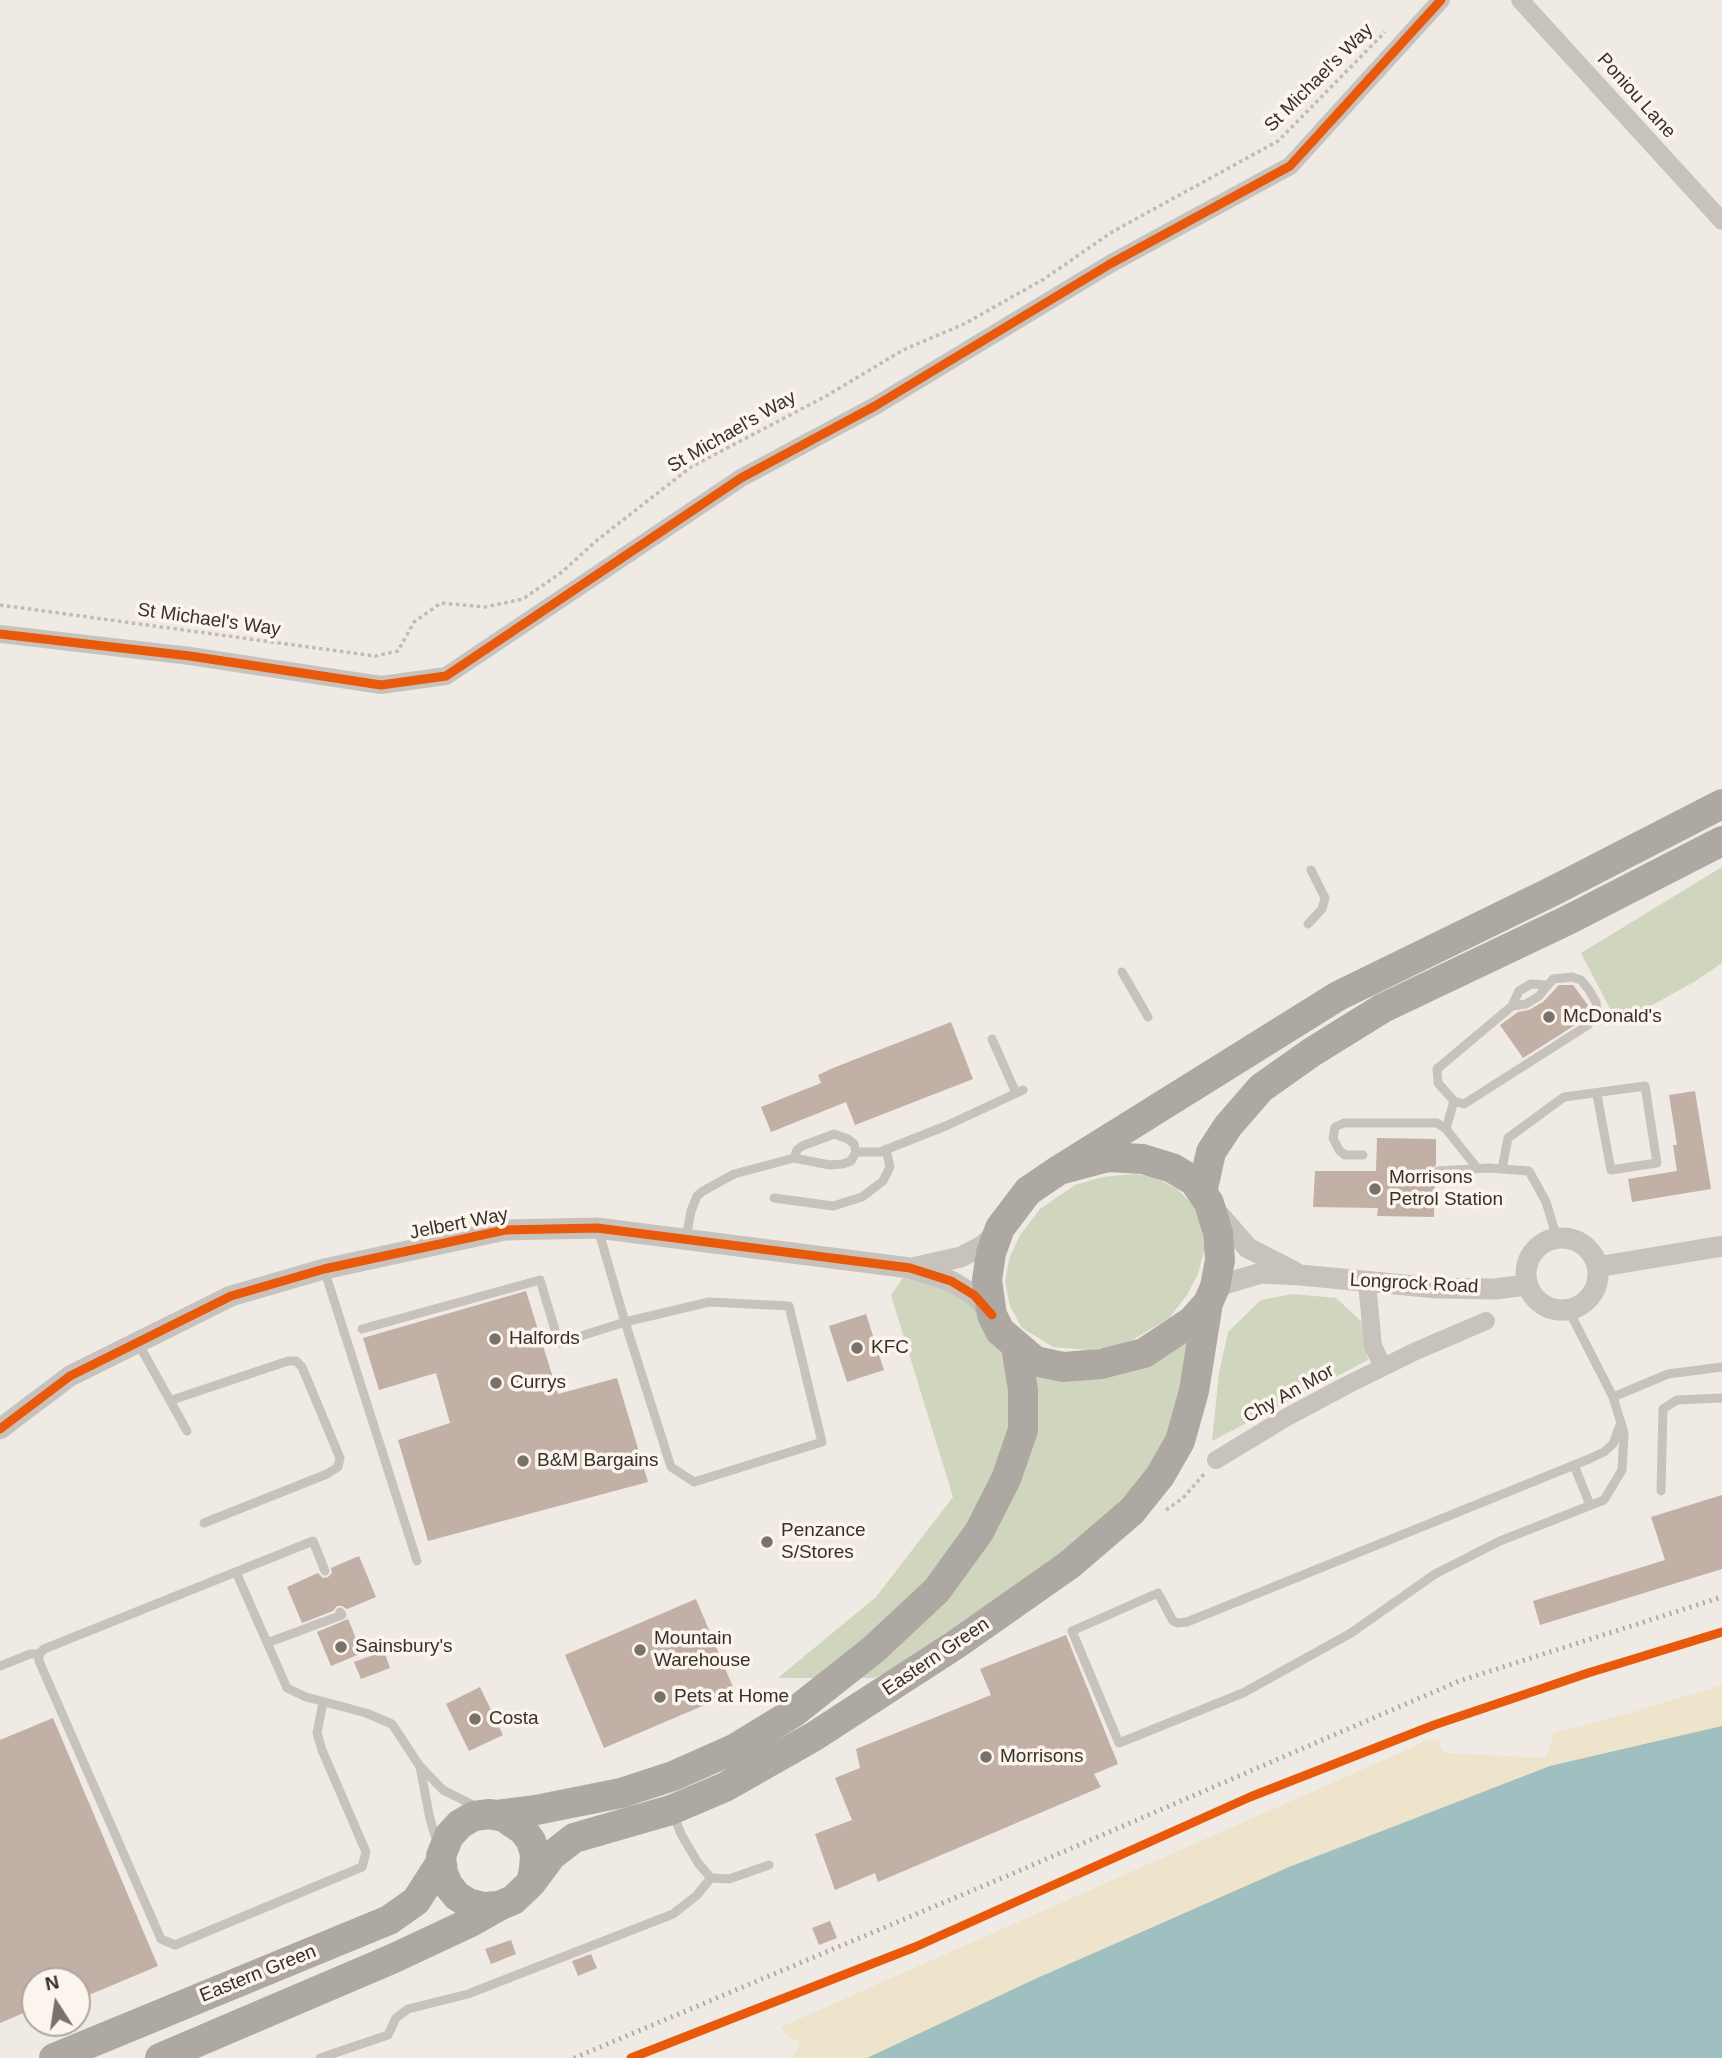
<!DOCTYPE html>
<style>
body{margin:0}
#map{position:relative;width:1722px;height:2058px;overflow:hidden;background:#efeae4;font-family:Helvetica,sans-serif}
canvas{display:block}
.north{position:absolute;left:21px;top:1967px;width:70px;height:70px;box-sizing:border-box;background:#fbf5ed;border:2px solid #aea69f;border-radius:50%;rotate:348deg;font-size:19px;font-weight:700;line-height:28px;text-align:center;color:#3a302a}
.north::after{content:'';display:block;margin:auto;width:24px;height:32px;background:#79716b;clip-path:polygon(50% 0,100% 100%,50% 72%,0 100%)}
</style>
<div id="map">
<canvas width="1722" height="2058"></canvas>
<div class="north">N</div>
</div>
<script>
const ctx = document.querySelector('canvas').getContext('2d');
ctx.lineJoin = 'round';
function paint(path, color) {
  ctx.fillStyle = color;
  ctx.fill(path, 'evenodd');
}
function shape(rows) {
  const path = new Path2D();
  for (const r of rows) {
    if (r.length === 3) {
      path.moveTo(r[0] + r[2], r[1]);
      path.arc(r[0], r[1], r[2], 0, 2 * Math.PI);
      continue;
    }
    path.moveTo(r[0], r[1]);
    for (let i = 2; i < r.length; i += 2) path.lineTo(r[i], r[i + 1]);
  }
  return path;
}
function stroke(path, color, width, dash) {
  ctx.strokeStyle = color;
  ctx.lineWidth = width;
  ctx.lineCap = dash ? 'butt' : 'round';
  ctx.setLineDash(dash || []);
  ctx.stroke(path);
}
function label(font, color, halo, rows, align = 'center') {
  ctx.font = font + ' Helvetica,sans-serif';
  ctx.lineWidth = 7;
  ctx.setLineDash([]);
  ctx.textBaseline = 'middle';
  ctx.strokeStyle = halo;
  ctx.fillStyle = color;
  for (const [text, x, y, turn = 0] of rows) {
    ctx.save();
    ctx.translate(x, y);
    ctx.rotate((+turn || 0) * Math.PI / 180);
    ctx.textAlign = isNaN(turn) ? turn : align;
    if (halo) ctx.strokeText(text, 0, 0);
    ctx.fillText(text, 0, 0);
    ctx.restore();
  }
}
const green = shape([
 [1722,867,1722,963,1694,982,1618,1024,1581,953],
 [1134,1174,1152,1176,1177,1189,1195,1207,1202,1228,1204,1251,1198,1274,1187,1295,1169,1318,1124,1345,1089,1350,1053,1347,1022,1328,1010,1306,1005,1282,1009,1259,1020,1235,1040,1209,1075,1185,1102,1177],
 [910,1268,951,1281,1016,1346,1101,1364,1208,1303,1156,1480,955,1645,874,1678,778,1678,876,1597,953,1497,891,1295],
 [1292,1294,1336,1298,1361,1321,1368,1360,1212,1441,1219,1373,1228,1332,1261,1300]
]);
const sand = shape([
 [1722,1685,1722,2058,792,2058,801,2042,788,2037,781,2027,1429,1740,1438,1739,1444,1753,1546,1758,1554,1733,1637,1711]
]);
const water = shape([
 [1722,1726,1722,2058,867,2058,1035,1979,1289,1867,1550,1766]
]);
const building = shape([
 [1559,985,1573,985,1590,1008,1583,1020,1523,1058,1500,1025,1518,1012,1529,1010,1543,1002],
 [951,1022,973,1079,855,1125,846,1102,771,1132,761,1107,821,1083,818,1075,833,1068],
 [1695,1091,1711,1189,1632,1202,1628,1179,1677,1171,1673,1145,1677,1145,1669,1095],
 [1377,1138,1436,1139,1436,1165,1431,1171,1435,1177,1434,1217,1377,1216,1378,1208,1313,1207,1315,1171,1376,1171],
 [526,1291,558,1394,617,1378,648,1482,428,1541,398,1440,450,1423,436,1373,379,1390,363,1338],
 [866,1314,884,1370,847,1382,829,1326],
 [1722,1495,1722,1569,1540,1625,1533,1601,1665,1560,1651,1517],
 [359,1556,376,1597,347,1609,342,1606,337,1606,333,1611,302,1623,287,1587,318,1573,323,1578,328,1577,332,1573,331,1568],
 [696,1599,735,1692,604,1748,565,1655],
 [348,1619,362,1653,331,1666,317,1632],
 [1066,1635,1118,1764,1094,1774,1101,1787,878,1882,875,1873,835,1890,815,1834,852,1820,835,1778,860,1768,856,1749,991,1695,980,1669],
 [384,1651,390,1668,361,1679,354,1662],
 [480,1687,503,1735,469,1751,446,1704],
 [53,1718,158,1966,77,2000,77,1981,35,1981,35,2008,0,2023,0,1740],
 [830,1921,837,1938,819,1945,812,1928],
 [511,1940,516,1954,491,1964,485,1949],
 [591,1954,597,1968,578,1976,572,1961]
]);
const path = shape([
 [0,605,375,656,398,651,414,622,441,603,485,607,523,599,562,572,596,541,691,467,828,395,903,350,964,324,1044,279,1112,232,1278,141,1385,32],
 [1166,1510,1183,1498,1206,1472]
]);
const service = shape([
 [1308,924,1322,909,1325,898,1311,870],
 [1122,972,1148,1017],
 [1512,1006,1526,1004,1539,996,1553,979,1572,977,1581,980,1589,990,1596,1002,1597,1010,1588,1025,1464,1104,1454,1101,1438,1083,1437,1069,1512,1006,1519,991,1531,984,1546,985],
 [992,1039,1016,1093],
 [1446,1129,1454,1101],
 [856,1152,880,1152,948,1125,1023,1090],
 [1363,1155,1345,1155,1339,1150,1333,1138,1335,1127,1344,1123,1437,1123,1446,1129,1478,1169],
 [794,1158,797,1150,802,1146,834,1134,848,1139,854,1144,856,1152],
 [1502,1169,1508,1138,1564,1097,1645,1086,1657,1163,1611,1170,1597,1095],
 [1438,1171,1489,1168,1529,1171,1546,1202,1557,1238],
 [774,1198,833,1206,862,1197,883,1181,890,1167,886,1149],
 [686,1238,691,1211,697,1196,703,1191,734,1174,794,1158,830,1165,843,1164,851,1161,856,1152],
 [324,1269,417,1561],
 [709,1302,789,1306,822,1442,694,1482,671,1467,625,1322,709,1302],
 [1568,1309,1613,1397,1624,1433,1622,1470,1604,1500,1500,1541,1435,1574,1351,1633,1243,1693,1119,1743,1072,1631,1158,1593,1173,1621,1178,1623,1187,1622,1589,1459,1604,1452,1613,1444,1621,1422],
 [362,1329,540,1280,559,1343,625,1322,598,1229],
 [138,1343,187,1431],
 [1613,1397,1668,1374,1722,1367],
 [172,1400,288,1361,296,1361,302,1367,340,1458,338,1467,327,1474,204,1523],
 [1574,1465,1590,1505],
 [1661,1491,1663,1409,1677,1400,1722,1398],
 [236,1572,287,1688,306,1697,366,1713,392,1724,419,1765,443,1790,479,1808],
 [267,1643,342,1615,340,1612],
 [39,1654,39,1661,161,1939,175,1945,362,1867,366,1852,322,1750,317,1733,323,1702],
 [0,1666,30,1654,39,1654,44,1649,313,1541,325,1571],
 [420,1767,430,1819,438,1845],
 [673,1814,681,1834,698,1863,711,1878,729,1879,769,1865],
 [320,2058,388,2035,396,2018,408,2009,468,1994,673,1914,696,1896,711,1878]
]);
const minor = shape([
 [1520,0,1722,221],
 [0,634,190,656,381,685,446,676,741,478,875,406,1110,264,1290,166,1441,0],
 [1367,1283,1373,1346,1383,1367],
 [1216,1460,1287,1417,1347,1385,1416,1351,1486,1321]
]);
const tertiary = shape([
 [1214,1209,1248,1248,1295,1272],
 [1562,1274,36],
 [1597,1267,1722,1246],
 [912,1268,961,1257,984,1245,996,1232],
 [1215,1287,1261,1273,1300,1275,1437,1288,1495,1289,1527,1285],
 [0,1429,70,1376,231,1296,324,1269,505,1230,597,1228,910,1268,951,1281,974,1295,992,1315]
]);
const trunk = shape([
 [1108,1157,1143,1159,1172,1168,1194,1181,1209,1203,1218,1233,1220,1260,1215,1287,1208,1303,1192,1321,1144,1353,1101,1364,1063,1367,1035,1361,1000,1331,992,1315,987,1280,991,1253,1000,1228,1028,1191,1059,1170,1108,1157],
 [1059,1170,1338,996,1553,891,1722,804],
 [1202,1193,1211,1152,1228,1126,1261,1088,1312,1052,1383,1008,1568,920,1722,841],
 [490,1814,504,1817,523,1830,531,1841,535,1854,534,1869,531,1883,513,1900,499,1906,483,1907,468,1903,457,1896,448,1885,443,1873,441,1856,449,1836,460,1824,474,1816,490,1814],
 [497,1815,536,1810,621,1793,673,1776,734,1749,793,1713,874,1649,937,1590,979,1532,1006,1479,1023,1430,1023,1390,1016,1346],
 [531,1883,551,1856,574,1838,671,1810,725,1787,813,1737,955,1645,1069,1565,1132,1511,1160,1476,1180,1441,1194,1391,1208,1303],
 [54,2058,389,1920,416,1901,441,1862],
 [160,2058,392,1959,471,1922,499,1906]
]);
const rail = shape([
 [574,2058,1014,1873,1459,1681,1722,1597]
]);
const cycleway = shape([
 [0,634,190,656,381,685,446,676,741,478,875,406,1110,264,1290,166,1441,0],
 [0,1429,70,1376,231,1296,324,1269,505,1230,597,1228,910,1268,951,1281,974,1295,992,1315],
 [631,2058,915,1947,1250,1797,1434,1725,1588,1673,1722,1632]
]);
const markers = [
 [1549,1017,7,"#79716b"],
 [1375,1189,7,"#79716b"],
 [495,1339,7,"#79716b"],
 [857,1348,7,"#79716b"],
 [496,1383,7,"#79716b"],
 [523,1461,7,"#79716b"],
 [767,1542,7,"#79716b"],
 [341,1647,7,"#79716b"],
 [640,1650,7,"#79716b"],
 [660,1697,7,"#79716b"],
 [475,1719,7,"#79716b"],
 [986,1757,7,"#79716b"]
];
const streetNames = [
 ["St Michael's Way",1319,78,-45],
 ["Poniou Lane",1636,96,48],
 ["St Michael's Way",732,432,-30],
 ["St Michael's Way",209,620,8],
 ["Jelbert Way",459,1224,-11],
 ["Longrock Road",1414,1284,3],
 ["Chy An Mor",1289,1394,-29],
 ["Eastern Green",936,1657,-34],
 ["Eastern Green",258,1974,-22]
];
const poiNames = [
 ["McDonald's",1563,1017],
 ["Morrisons",1389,1178],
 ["Petrol Station",1389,1200],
 ["Halfords",509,1339],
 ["KFC",871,1348],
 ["Currys",510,1383],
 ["B&M Bargains",537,1461],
 ["Penzance",781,1531],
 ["S/Stores",781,1553],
 ["Mountain",654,1639],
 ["Warehouse",654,1661],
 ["Sainsbury's",355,1647],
 ["Pets at Home",674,1697],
 ["Costa",489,1719],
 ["Morrisons",1000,1757]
];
paint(green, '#d0d5be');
paint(sand, '#eee3cb');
paint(water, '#a0bfc0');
paint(building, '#c2afa6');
stroke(path, '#c1bbb5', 3.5, [3.5, 3.5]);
stroke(service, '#c8c2bd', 9);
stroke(minor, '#c8c2bd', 18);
stroke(tertiary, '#c8c2bd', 21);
stroke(trunk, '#aea8a2', 30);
stroke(rail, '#b0aba7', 5, [2, 5]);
stroke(cycleway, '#e8590c', 9);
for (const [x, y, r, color] of markers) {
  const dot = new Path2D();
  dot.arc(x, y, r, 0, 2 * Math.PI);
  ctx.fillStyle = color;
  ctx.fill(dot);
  stroke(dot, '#fbf5ed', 2.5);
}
label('19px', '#3a302a', '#fbf5ed', streetNames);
label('19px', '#3a302a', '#fbf5ed', poiNames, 'left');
</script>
